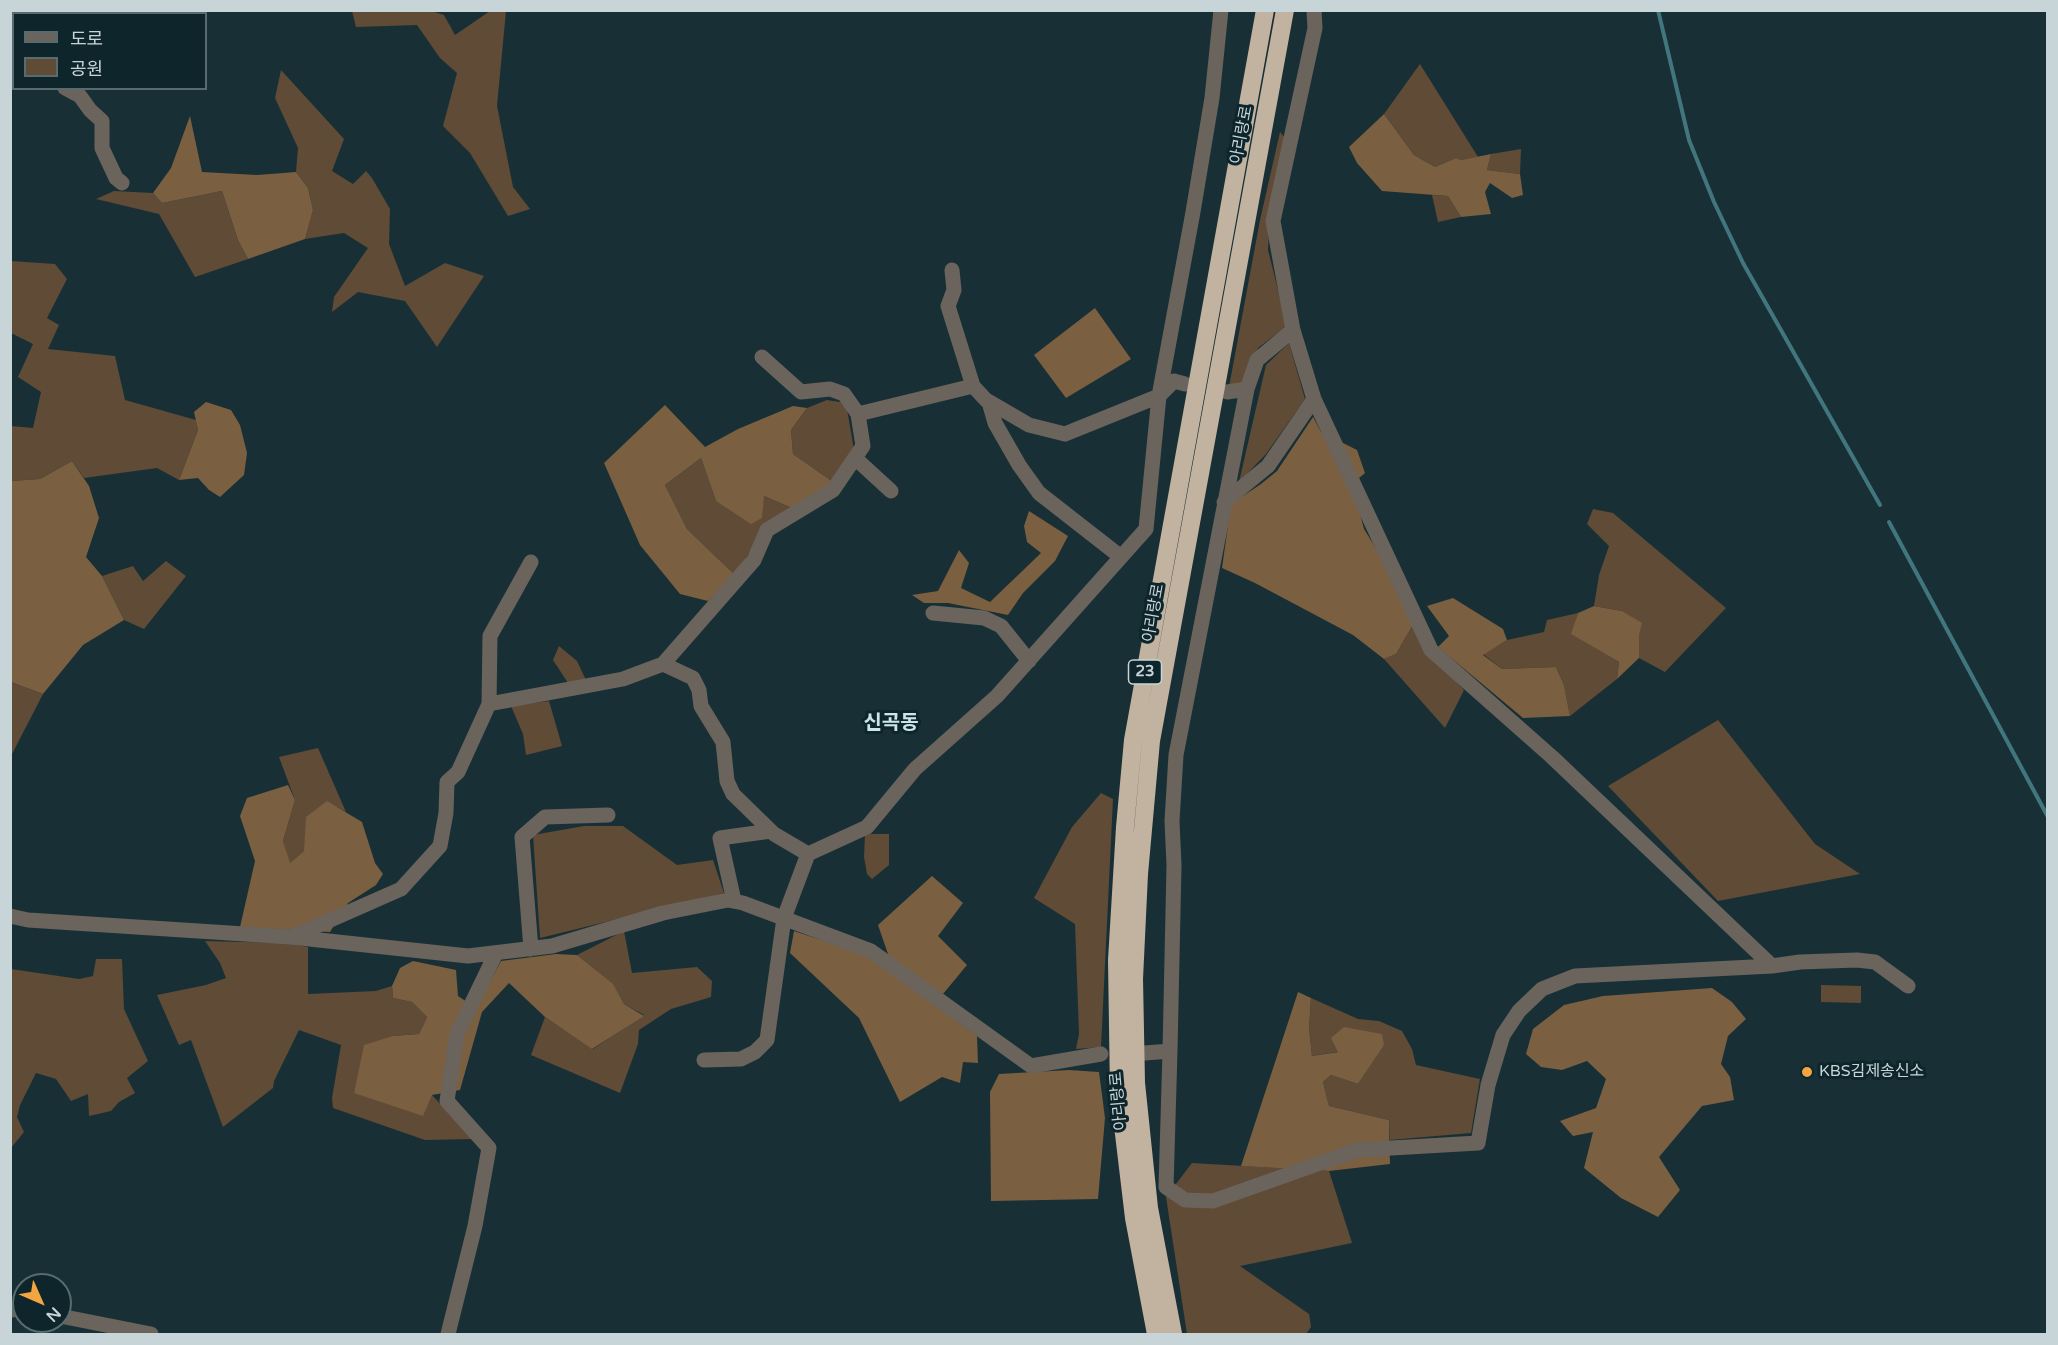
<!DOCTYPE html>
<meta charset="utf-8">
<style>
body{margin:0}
#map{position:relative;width:2058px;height:1345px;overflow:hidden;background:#183035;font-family:"Varela Round","Noto Sans KR",sans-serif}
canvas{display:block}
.frame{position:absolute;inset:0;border:12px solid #c7d5d8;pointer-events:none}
.legend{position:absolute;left:12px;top:12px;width:195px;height:78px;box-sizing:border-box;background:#0e262b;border:2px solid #586c70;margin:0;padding:8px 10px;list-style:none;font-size:18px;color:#c7d5d8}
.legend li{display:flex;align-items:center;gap:12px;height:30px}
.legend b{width:30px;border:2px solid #586c70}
.north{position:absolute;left:12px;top:1273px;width:60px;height:60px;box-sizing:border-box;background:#0e262b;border:2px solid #586c70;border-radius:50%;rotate:135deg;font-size:16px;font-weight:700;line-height:24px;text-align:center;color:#c7d5d8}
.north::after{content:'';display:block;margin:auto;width:21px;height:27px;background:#f2a541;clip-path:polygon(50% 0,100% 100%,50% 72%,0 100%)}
</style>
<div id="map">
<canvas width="2058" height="1345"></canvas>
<div class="frame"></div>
<ul class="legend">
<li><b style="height:8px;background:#6b645d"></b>도로</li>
<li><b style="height:16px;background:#5f4b36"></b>공원</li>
</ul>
<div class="north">N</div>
</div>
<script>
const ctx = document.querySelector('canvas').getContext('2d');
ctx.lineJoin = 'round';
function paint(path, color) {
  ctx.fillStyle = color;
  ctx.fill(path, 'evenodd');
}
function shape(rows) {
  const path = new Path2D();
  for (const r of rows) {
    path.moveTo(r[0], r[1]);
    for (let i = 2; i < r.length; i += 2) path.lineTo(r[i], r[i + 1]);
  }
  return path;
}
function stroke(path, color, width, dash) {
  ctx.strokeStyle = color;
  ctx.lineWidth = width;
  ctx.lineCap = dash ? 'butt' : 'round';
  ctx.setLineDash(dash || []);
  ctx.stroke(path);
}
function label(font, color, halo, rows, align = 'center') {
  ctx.font = font + ' "Varela Round","Noto Sans KR",sans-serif';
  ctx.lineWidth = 6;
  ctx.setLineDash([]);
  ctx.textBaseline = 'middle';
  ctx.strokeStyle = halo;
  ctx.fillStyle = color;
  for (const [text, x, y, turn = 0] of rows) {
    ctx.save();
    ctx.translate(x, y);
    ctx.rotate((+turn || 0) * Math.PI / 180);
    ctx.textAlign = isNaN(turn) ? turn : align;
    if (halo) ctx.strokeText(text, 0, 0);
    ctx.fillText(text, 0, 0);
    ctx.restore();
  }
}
const green = shape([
 [352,11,431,11,444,15,455,35,490,11,506,11,497,106,513,187,530,209,508,216,470,153,443,126,457,73,440,58,417,25,356,27],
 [1420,64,1478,157,1461,160,1456,158,1435,167,1414,155,1384,114],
 [281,70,344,139,332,171,353,184,366,171,372,178,390,209,389,244,405,286,445,263,484,276,437,347,405,301,358,292,332,312,334,297,368,248,344,233,305,239,313,210,308,188,296,172,298,148,275,98],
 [1280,132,1285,138,1269,230,1268,250,1287,326,1258,348,1242,384,1229,387,1260,220],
 [1521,149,1520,174,1487,170,1491,154],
 [114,191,153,193,162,203,222,191,238,240,248,259,195,277,159,214,96,199],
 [1432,195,1448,196,1461,217,1438,222],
 [11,261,55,264,67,279,47,318,59,325,48,349,115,356,125,400,196,420,198,430,179,480,157,468,84,478,72,461,40,479,11,481,11,426,33,428,41,392,18,377,33,344,11,333],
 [1289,343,1305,399,1266,454,1239,482,1266,365],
 [827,400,846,403,854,450,833,482,793,454,791,430,807,408],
 [701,458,716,501,764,496,792,508,767,525,735,575,687,529,665,485],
 [1593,509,1613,513,1726,608,1665,672,1639,658,1639,635,1622,611,1594,606,1599,575,1609,546,1587,524],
 [166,561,186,576,144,629,124,620,102,576,133,566,143,581],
 [1578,613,1572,634,1619,662,1617,679,1570,716,1564,685,1556,667,1502,669,1483,654,1507,640,1544,632,1547,620],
 [1414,623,1450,675,1464,690,1445,728,1384,659,1396,654],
 [559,646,577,661,586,680,568,683,553,660],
 [11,682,43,694,11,756],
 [549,701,562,746,526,755,523,734,511,706],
 [1718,720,1815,844,1860,874,1718,901,1608,786],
 [318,748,346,812,327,802,304,851,289,864,283,841,295,800,279,757],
 [1101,793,1113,799,1101,1047,1076,1049,1079,1034,1075,924,1034,898,1072,827],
 [584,826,623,826,677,865,713,860,724,893,540,938,533,835],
 [865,834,889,834,889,865,872,879,867,874,864,857],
 [624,931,632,973,697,967,712,981,711,997,671,1009,639,1030,638,1044,620,1093,531,1055,545,1017,593,1049,644,1015,624,1004,612,984,577,955],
 [205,941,286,943,308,947,308,994,376,991,392,986,393,998,412,1002,427,1017,419,1034,393,1036,432,1095,473,1139,425,1140,333,1108,332,1098,341,1045,299,1030,274,1081,273,1088,223,1127,191,1040,179,1045,157,995,206,985,226,978,220,963],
 [96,959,122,959,124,1009,148,1061,127,1078,135,1093,119,1102,111,1111,89,1116,88,1094,71,1101,56,1079,36,1073,20,1105,17,1117,24,1132,11,1148,11,969,79,979,93,976],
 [1821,985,1861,986,1861,1003,1821,1002],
 [1311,998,1358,1019,1379,1021,1402,1031,1412,1049,1416,1065,1480,1079,1471,1133,1390,1140,1389,1120,1329,1106,1323,1082,1331,1075,1358,1084,1384,1044,1312,1056,1309,1028],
 [1192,1163,1329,1171,1352,1243,1240,1266,1309,1314,1311,1327,1306,1334,1187,1334,1166,1197]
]);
const forest = shape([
 [1384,114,1414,155,1435,167,1456,158,1461,160,1491,154,1487,170,1520,174,1523,195,1512,198,1490,183,1485,192,1491,214,1461,217,1448,196,1382,191,1357,163,1349,147],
 [190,116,202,172,257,175,296,172,308,188,313,210,305,239,248,259,238,240,222,191,162,203,153,193,171,168],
 [1095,308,1131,359,1066,398,1034,355],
 [206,402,231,410,240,425,247,453,244,475,220,497,209,490,198,478,179,480,198,430,194,412],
 [665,405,705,447,738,429,793,406,807,408,791,430,793,454,833,482,792,508,764,496,762,518,751,524,716,501,701,458,665,485,687,529,735,575,708,601,680,594,640,545,604,463],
 [1313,417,1321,432,1357,450,1365,473,1352,484,1364,529,1402,591,1414,623,1396,654,1384,659,1353,635,1255,583,1222,568,1231,504,1261,484,1277,471],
 [72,461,89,486,99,518,86,557,102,576,124,620,83,645,43,694,11,682,11,481,40,479],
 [1029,511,1068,536,1055,561,1023,593,1008,615,948,603,924,603,912,595,938,591,959,550,969,563,961,588,990,602,1041,553,1027,542,1024,526],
 [1453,598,1503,629,1507,640,1483,655,1502,669,1556,667,1564,685,1570,716,1523,718,1438,647,1449,636,1427,606],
 [1594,606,1622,611,1642,623,1639,635,1639,658,1617,679,1619,662,1571,634,1578,613],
 [288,785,295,800,283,841,290,863,304,851,306,817,327,801,362,822,375,863,383,874,376,885,348,903,330,932,240,927,255,861,240,816,247,798],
 [932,876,963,903,938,936,967,965,943,994,889,957,878,925],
 [794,931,869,956,977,1036,978,1063,963,1062,960,1083,942,1077,900,1102,859,1018,790,953],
 [556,954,577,955,613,984,624,1004,644,1016,592,1049,545,1017,509,983,482,1012,460,1090,432,1095,423,1116,354,1093,364,1045,393,1036,419,1034,427,1017,412,1002,393,998,392,986,400,968,413,961,456,970,458,996,476,1008,501,961],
 [1712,988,1732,1002,1746,1019,1728,1036,1721,1064,1730,1077,1734,1100,1702,1106,1659,1157,1680,1190,1658,1217,1621,1198,1584,1168,1593,1132,1573,1136,1560,1121,1596,1108,1606,1079,1587,1061,1562,1070,1541,1067,1526,1054,1533,1029,1564,1005,1603,996],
 [1298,992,1311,998,1309,1028,1312,1056,1338,1052,1331,1038,1344,1027,1382,1034,1384,1045,1358,1084,1331,1075,1323,1082,1329,1106,1389,1120,1390,1164,1329,1171,1241,1166],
 [1069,1070,1099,1072,1105,1118,1098,1199,991,1201,990,1092,999,1074]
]);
const stream = shape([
 [1658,10,1689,140,1714,202,1743,263,1880,505],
 [1889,522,2048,817]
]);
const minor = shape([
 [1314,10,1315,28,1273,221,1293,330,1314,399,1431,650,1552,757,1772,966],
 [10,18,14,15],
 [10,44,14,47],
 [65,88,80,96,90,110,102,121,102,148,116,178,122,183],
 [952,270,954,290,948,306,973,386,986,400,1029,425,1065,434,1159,396,1174,381,1185,384],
 [762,357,801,392,830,389,844,394,858,414],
 [1227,392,1247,389,1257,360,1293,330],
 [989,402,995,423,1019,465,1039,493,1121,557],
 [855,458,891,491],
 [1224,502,1268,466,1314,399],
 [933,613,984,618,1001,626,1029,661],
 [663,664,693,678,699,690,701,706,723,742,727,781,733,794,774,834,808,854],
 [489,704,490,636,531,562],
 [734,901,720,838,771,831],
 [10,916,28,920,291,937,468,956,552,946,663,913,728,900,743,903,871,951,1031,1066,1101,1054],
 [292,937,401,889,440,846,446,813,447,782,458,772,489,704,623,679,663,664,754,560,767,530,833,490,863,446,858,414,973,386],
 [531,949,522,837,545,817,608,815],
 [1170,1051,1174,865,1172,821,1176,755,1247,389],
 [1145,1053,1170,1051,1166,1187,1185,1200,1213,1201,1357,1150,1478,1143,1488,1085,1503,1035,1519,1011,1542,989,1575,976,1772,966,1800,962,1857,960,1875,962,1908,986],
 [704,1060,741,1059,755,1052,767,1040,784,918,808,854,867,827,915,769,997,696,1146,529,1159,396,1193,212,1212,98,1221,10],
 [10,1310,24,1309],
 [60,1316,151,1334],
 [448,1334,475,1226,489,1148,447,1101,457,1034,496,953]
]);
const highway = shape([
 [1156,1334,1134,1218,1119,1092,1117,960,1125,827,1133,740,1265,10],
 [1173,1334,1149,1208,1136,1083,1134,979,1139,874,1151,741,1285,10]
]);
const markers = [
 [1807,1072,6,"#f2a541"]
];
const shields = [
 [1145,672,33]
];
const shieldNames = [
 ["23",1145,672]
];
const streetNames = [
 ["아리랑로",1242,135,-79],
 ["아리랑로",1154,613,-80],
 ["아리랑로",1119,1101,-95]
];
const poiNames = [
 ["KBS김제송신소",1819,1072]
];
const quarterNames = [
 ["신곡동",891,724]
];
paint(green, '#5f4b36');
paint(forest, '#7a5f40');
stroke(stream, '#42767f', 4);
stroke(minor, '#6b645d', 15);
stroke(highway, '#c2b2a0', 18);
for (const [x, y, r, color] of markers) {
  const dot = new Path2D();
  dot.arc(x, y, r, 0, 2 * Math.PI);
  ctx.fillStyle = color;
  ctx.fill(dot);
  stroke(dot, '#0e262b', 2);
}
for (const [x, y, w] of shields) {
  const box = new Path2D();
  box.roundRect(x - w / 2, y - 12, w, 24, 4.5);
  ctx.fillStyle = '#0e262b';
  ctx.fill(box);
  stroke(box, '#c7d5d8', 1.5);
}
label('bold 15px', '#c7d5d8', null, shieldNames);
label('16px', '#c7d5d8', '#0e262b', streetNames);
label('16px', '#c7d5d8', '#0e262b', poiNames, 'left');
label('bold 20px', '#cae6ec', '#0e262b', quarterNames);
</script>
